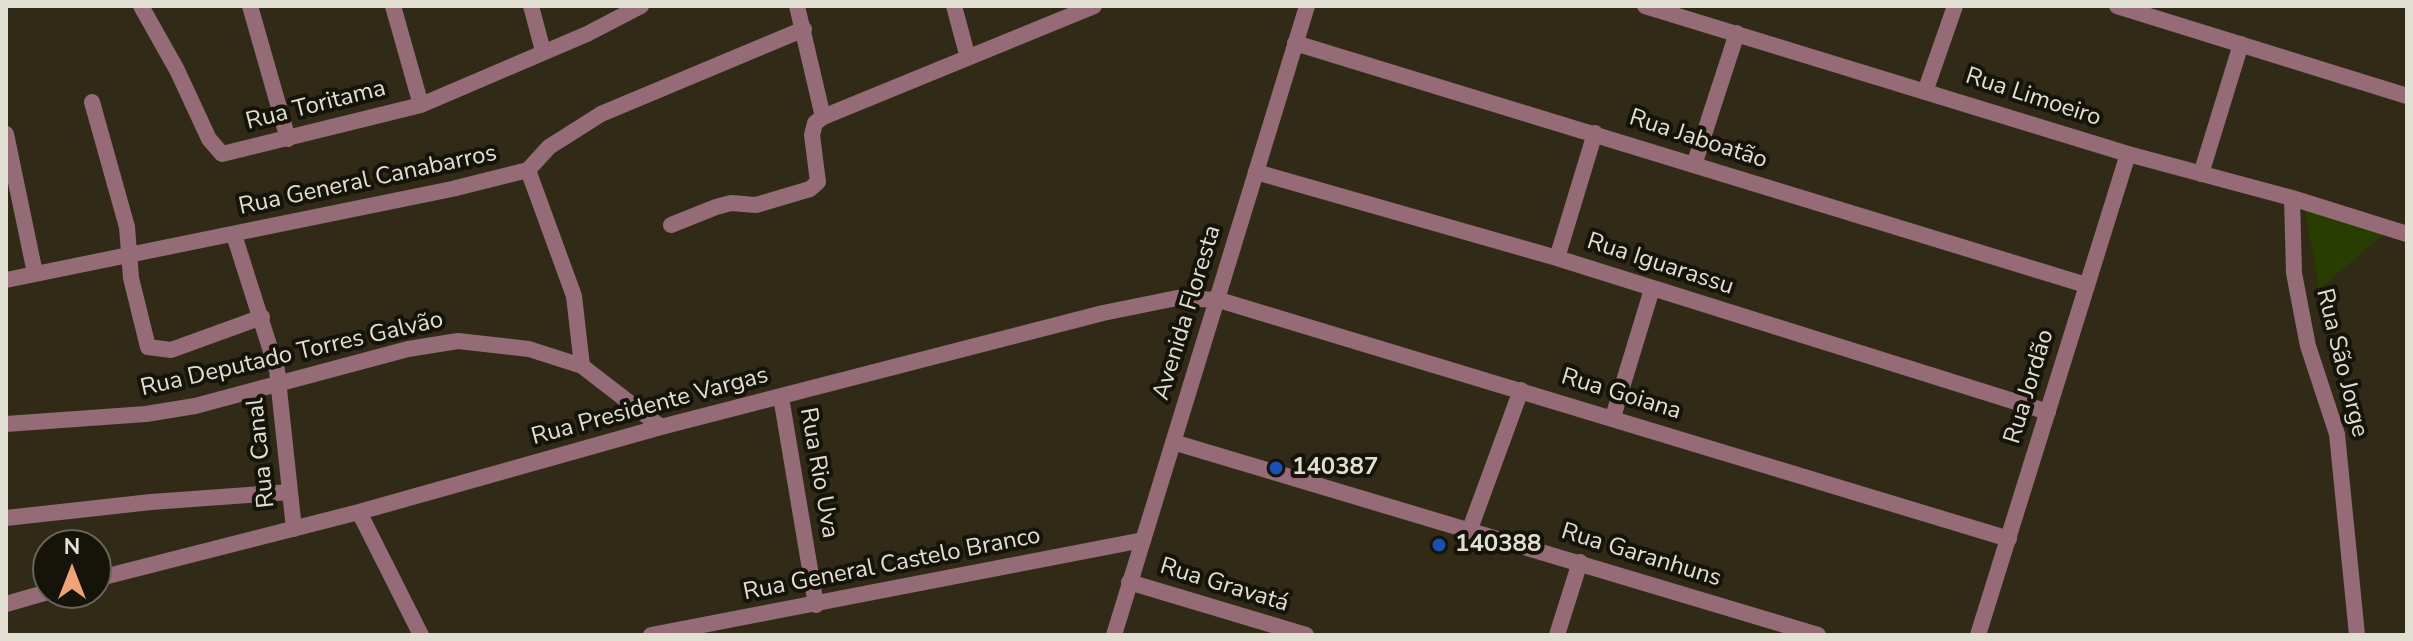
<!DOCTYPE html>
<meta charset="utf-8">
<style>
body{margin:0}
#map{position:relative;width:2413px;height:641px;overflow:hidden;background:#302a16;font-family:"Nunito Sans",sans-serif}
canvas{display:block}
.frame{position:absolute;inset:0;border:8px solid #e1ded2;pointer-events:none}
.north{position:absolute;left:32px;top:529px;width:80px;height:80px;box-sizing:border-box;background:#15130a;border:2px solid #67645a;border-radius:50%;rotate:0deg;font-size:22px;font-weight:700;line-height:32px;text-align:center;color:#e1ded2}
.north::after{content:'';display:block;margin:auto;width:28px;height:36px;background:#f0a279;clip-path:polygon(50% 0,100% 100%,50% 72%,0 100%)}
</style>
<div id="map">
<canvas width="2413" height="641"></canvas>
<div class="frame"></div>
<div class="north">N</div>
</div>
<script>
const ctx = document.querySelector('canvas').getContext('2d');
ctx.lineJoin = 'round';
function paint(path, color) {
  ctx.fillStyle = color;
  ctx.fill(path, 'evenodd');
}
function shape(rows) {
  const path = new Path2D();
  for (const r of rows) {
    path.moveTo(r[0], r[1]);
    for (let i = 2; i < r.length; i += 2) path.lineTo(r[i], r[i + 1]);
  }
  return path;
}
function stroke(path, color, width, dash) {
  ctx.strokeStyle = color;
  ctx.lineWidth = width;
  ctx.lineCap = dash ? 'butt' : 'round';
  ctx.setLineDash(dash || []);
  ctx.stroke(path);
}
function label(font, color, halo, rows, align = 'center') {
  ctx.font = font + ' "Nunito Sans",sans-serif';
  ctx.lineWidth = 8;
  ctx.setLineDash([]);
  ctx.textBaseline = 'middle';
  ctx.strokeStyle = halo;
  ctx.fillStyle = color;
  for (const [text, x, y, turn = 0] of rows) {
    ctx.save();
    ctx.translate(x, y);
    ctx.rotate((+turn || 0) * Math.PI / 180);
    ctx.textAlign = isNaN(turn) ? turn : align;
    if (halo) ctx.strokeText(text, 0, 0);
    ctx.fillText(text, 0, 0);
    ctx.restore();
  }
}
const green = shape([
 [2304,203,2389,230,2319,289]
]);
const minor = shape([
 [141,6,177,70,209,139,222,154,421,105,587,34,641,6],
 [250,6,288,139],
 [393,6,421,105],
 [531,6,543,51],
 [954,6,968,58],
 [1645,6,2128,154,2292,198,2407,234],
 [2117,6,2407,96],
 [1295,43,2086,285],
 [1926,89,1955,6],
 [92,102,127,227,131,278,148,347,171,350,262,317],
 [823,117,1094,6],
 [6,134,35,273],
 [1694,165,1737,33],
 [528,170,574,296,582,366],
 [1256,172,1557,258,2048,412],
 [2201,174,2241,44],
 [2292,198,2294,273,2302,315,2308,346,2337,434,2357,635],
 [671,225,716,207,731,203,756,205,810,189,818,182,812,135,815,123,823,117,797,6],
 [234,235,277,370,294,529],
 [1557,258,1595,133],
 [6,280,452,189,528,170,549,147,601,114,804,29],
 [781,397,816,605],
 [1613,417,1652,289],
 [6,424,146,414,195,406,408,349,458,341,529,349,582,366,661,427],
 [359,512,421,635],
 [6,518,151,502,290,492],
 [1470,529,1521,390],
 [96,579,359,512,661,427,1103,313,1177,298,1219,300,2009,539],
 [1129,582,1306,635],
 [6,604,48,592],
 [651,635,1143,540],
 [1557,635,1580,562],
 [1978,635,2128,154]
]);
const tertiary = shape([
 [1173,442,1818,635],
 [1114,635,1307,6]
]);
const markers = [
 [1276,468,8,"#1a4fb4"],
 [1439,545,8,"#1a4fb4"]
];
const streetNames = [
 ["Rua Limoeiro",2033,98,18],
 ["Rua Toritama",316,106,-14],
 ["Rua Jaboatão",1698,140,18],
 ["Rua General Canabarros",368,181,-12],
 ["Rua Iguarassu",1660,265,18],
 ["Avenida Floresta",1188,313,-73],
 ["Rua Deputado Torres Galvão",292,355,-13],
 ["Rua São Jorge",2341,363,76],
 ["Rua Jordão",2030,387,-73],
 ["Rua Goiana",1621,395,17],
 ["Rua Presidente Vargas",650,407,-15],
 ["Rua Canal",262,453,-96],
 ["Rua Rio Uva",818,473,80],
 ["Rua Garanhuns",1641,556,17],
 ["Rua General Castelo Branco",892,565,-11],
 ["Rua Gravatá",1224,586,17]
];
const poiNames = [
 ["140387",1292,468],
 ["140388",1455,545]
];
paint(green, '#283e00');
stroke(minor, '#946b76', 16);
stroke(tertiary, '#946b76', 16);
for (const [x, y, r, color] of markers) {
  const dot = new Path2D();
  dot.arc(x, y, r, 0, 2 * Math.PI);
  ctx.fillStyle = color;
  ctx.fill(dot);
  stroke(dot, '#15130a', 3);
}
label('24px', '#e1ded2', '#15130a', streetNames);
label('bold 24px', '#e1ded2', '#15130a', poiNames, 'left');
</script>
